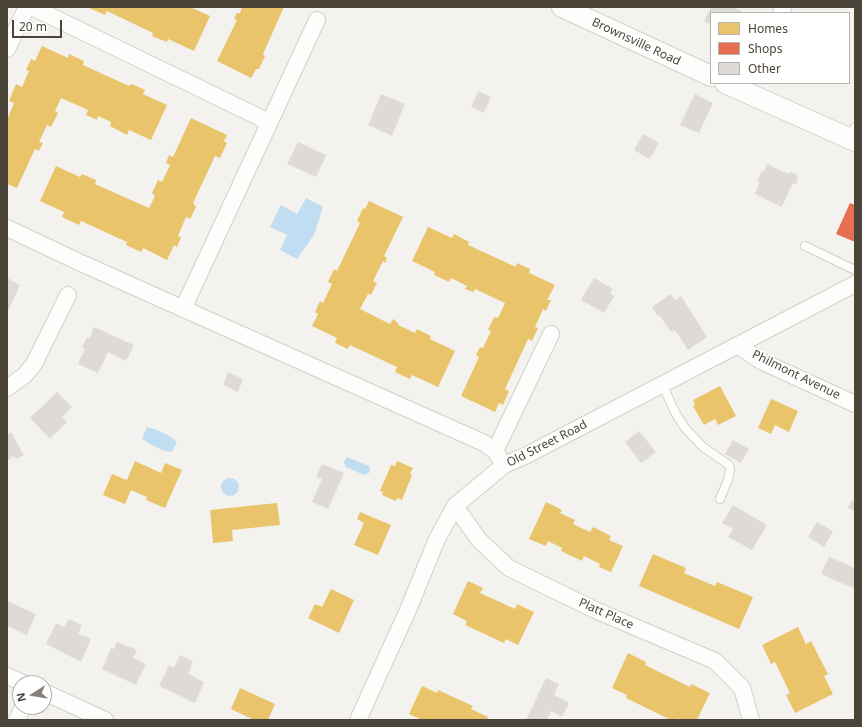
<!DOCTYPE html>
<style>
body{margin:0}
#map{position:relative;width:862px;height:727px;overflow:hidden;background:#f4f2ee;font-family:"Noto Sans",sans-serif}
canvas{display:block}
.frame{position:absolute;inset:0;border:8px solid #4b4439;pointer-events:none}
.legend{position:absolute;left:710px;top:12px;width:140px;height:72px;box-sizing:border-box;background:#fff;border:1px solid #b7b4b0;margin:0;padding:5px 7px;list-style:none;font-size:12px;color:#4b4439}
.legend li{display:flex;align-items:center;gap:8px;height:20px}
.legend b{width:20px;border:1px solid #b7b4b0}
.north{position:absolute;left:12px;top:675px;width:40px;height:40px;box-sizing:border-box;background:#fff;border:1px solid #b7b4b0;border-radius:50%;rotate:258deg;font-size:11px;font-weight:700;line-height:16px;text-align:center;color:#4b4439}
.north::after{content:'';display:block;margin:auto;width:14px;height:18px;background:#868178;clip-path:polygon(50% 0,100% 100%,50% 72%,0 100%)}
.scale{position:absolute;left:12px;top:20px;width:50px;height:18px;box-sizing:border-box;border:2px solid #4b4439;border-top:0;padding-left:5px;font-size:12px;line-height:14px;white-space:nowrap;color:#4b4439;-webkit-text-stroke:3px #fff;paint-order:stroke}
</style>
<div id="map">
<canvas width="862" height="727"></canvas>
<div class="frame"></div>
<ul class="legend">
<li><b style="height:11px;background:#e9c46a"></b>Homes</li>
<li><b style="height:11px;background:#e76f51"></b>Shops</li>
<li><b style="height:11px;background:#dedbd6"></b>Other</li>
</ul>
<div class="north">N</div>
<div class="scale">20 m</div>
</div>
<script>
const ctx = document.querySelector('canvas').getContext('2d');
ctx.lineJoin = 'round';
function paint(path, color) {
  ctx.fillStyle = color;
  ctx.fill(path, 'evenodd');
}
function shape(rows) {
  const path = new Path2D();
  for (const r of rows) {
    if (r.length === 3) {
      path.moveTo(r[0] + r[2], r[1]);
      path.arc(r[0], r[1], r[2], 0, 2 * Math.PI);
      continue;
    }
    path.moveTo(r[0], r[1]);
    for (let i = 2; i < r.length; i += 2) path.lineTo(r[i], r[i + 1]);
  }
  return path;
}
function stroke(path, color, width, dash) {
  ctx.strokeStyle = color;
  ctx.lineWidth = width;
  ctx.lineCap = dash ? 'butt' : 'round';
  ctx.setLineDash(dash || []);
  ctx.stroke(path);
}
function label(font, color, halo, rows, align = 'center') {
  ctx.font = font + ' "Noto Sans",sans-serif';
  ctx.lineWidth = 4;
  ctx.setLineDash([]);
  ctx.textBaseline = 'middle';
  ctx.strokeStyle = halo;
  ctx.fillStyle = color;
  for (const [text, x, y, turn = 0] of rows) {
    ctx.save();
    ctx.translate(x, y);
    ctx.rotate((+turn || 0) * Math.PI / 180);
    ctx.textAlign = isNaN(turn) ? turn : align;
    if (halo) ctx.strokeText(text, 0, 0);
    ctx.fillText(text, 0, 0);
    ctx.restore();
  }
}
const water = shape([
 [306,198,323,207,314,235,297,259,280,250,287,235,270,227,281,205,297,214],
 [147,427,157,430,168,435,177,442,172,452,162,450,150,444,142,439],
 [347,457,369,466,370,471,368,474,364,475,346,467,344,462],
 [230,487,9]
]);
const homes = shape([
 [87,7,190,7,210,16,194,51,168,39,167,42,152,36,153,33,107,11,105,15],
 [242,7,284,7,263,54,265,56,259,69,256,69,251,78,217,61,237,20,234,19,237,13,240,13],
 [42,46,68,58,69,54,84,61,83,65,129,86,132,84,145,90,143,94,167,105,151,140,129,130,127,135,110,126,111,122,98,116,97,120,86,115,88,110,61,98,55,111,58,113,51,127,47,125,39,142,43,143,39,151,35,149,17,188,7,184,7,120,14,103,9,101,16,84,22,87,29,71,26,70,31,59,35,61],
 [191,118,227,135,224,141,227,143,220,158,215,156,193,203,196,207,190,219,186,217,178,236,181,237,177,247,174,245,167,260,143,248,141,252,126,245,127,242,81,221,79,225,62,217,64,212,40,201,56,166,80,177,82,174,96,180,95,184,149,208,155,196,152,193,158,180,162,182,170,165,166,163,169,155,173,157],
 [369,201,403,217,384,256,387,258,385,263,383,261,373,281,377,283,371,295,368,294,360,309,390,324,393,319,398,323,398,325,415,333,417,329,431,336,430,339,455,351,438,387,412,375,410,379,395,372,397,367,350,345,348,349,335,343,337,338,312,326,318,314,315,312,320,301,323,303,332,284,328,282,334,269,337,271,360,223,357,221,363,208,365,209],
 [428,227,452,238,454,234,469,242,468,245,516,267,517,263,530,269,529,273,555,285,547,300,551,300,546,311,543,309,535,327,538,328,532,341,528,339,505,389,509,391,503,405,499,403,495,412,461,396,479,357,476,355,480,347,483,348,491,331,488,330,494,317,498,318,505,303,475,289,473,292,465,289,467,286,451,278,449,282,434,275,435,272,412,261],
 [720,386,736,416,718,425,715,419,704,425,693,406,695,405,693,400],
 [771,399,798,411,789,432,775,425,771,434,758,428],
 [135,461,161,473,165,463,182,470,165,508,146,500,147,497,131,490,125,504,103,495,112,474,127,480],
 [397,461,413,468,410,474,412,475,402,500,397,498,396,501,382,495,383,492,380,491,391,465,395,466],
 [546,502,562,510,560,513,575,520,573,524,590,532,593,527,611,536,609,540,623,546,611,572,599,567,600,564,584,556,582,561,561,551,562,548,548,541,546,546,529,539],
 [277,503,280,525,232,530,233,541,213,543,210,510],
 [360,512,391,525,378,555,354,545,364,523,357,519],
 [653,554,686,568,684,573,715,586,717,582,753,597,739,629,639,586],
 [468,581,483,588,480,593,515,609,517,604,534,612,518,645,506,639,504,643,465,625,467,621,453,614],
 [331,589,354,600,339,633,308,618,315,604,322,607],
 [798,627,806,644,811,641,828,674,824,676,833,694,795,713,786,695,790,693,775,662,771,664,762,645],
 [628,653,646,662,645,665,690,687,691,684,710,693,697,720,682,720,679,718,678,720,671,720,626,698,627,695,612,688],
 [422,686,437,693,438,690,473,706,471,709,488,717,487,720,422,720,409,714],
 [240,688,275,704,268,720,254,720,231,709]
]);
const shops = shape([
 [850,203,855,205,855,242,836,234]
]);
const building = shape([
 [711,7,733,7,742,11,741,13,711,13,711,25,704,21],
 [478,91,491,97,484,113,471,107],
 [381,94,405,104,392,136,368,125],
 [695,94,713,103,699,133,680,125],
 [643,134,659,143,650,159,634,150],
 [298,142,326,155,316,177,287,164],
 [767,164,788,174,791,172,797,175,798,180,796,184,792,184,782,207,755,194,760,182,757,181,762,171,764,171],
 [7,278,20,285,7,313],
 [594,278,613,289,610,294,614,296,604,313,581,300],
 [671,294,675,300,681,296,707,337,688,350,675,330,671,332,660,316,658,317,652,307],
 [94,327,134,345,126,361,108,352,98,373,78,364,85,349,82,348,87,337,90,338],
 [228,372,243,379,238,392,223,385],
 [57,392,72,407,62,417,67,422,50,439,30,418],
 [639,431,656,452,641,463,625,442],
 [11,432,24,455,16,459,14,456,7,461,7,435],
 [733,440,749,449,741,463,725,454],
 [322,464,344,473,328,509,312,502,322,479,316,477],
 [852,500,855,501,855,511,848,508],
 [733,505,767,525,752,550,728,537,733,529,722,523],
 [817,522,833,531,824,547,808,537],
 [829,557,855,568,855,589,821,574],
 [7,601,36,614,27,635,7,626],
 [69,619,82,625,78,634,91,639,81,662,46,644,56,623,64,627],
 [117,642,137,650,133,658,146,664,136,685,102,669,111,648,114,649],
 [180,655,193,661,188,674,204,682,195,703,159,686,169,665,174,668],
 [546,678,559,684,554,695,569,703,562,717,551,711,547,720,526,720]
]);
const service = shape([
 [849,138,855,127],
 [805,246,855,270],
 [662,384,676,414,685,428,703,447,729,465,730,470,728,480,720,499]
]);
const minor = shape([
 [32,7,269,122],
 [781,13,783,7],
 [7,49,27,7],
 [7,228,81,263,484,443,495,451,504,465],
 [183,309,317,20],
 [737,345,761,361,855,404],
 [7,388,25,375,34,364,68,295],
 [495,451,551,334],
 [455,506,479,540,509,568,595,610,715,661,742,688,751,720],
 [7,676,23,683],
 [44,692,105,720],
 [17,720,23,707],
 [358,720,408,610,437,539,455,506,504,465,525,456,855,284]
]);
const tertiary = shape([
 [562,7,711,76],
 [725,83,855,141]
]);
const streetNames = [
 ["Brownsville Road",636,42,25],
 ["Philmont Avenue",796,375,26],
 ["Old Street Road",547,444,-27],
 ["Platt Place",606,614,24]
];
paint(water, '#c0ddf1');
paint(homes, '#e9c46a');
paint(shops, '#e76f51');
paint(building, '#dedbd6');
stroke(service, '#d2d0cb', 10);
stroke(minor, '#d2d0cb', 18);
stroke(tertiary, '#d2d0cb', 22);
stroke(service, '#fdfdfc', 8);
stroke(minor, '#fdfdfc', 16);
stroke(tertiary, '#fdfdfc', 20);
label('12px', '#4b4439', '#fff', streetNames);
</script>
